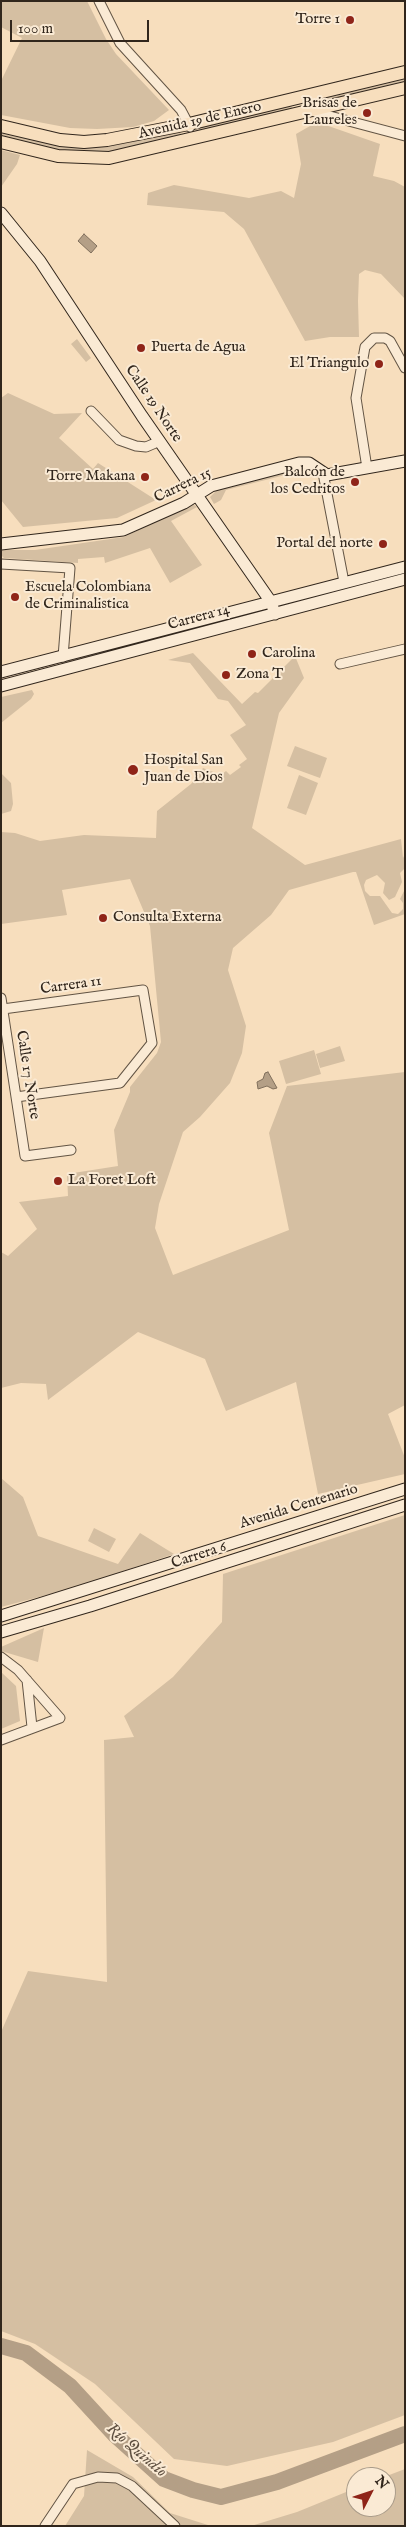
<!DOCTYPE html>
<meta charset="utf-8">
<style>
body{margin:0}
#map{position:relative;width:406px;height:2527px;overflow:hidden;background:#f7debd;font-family:"IM FELL English",serif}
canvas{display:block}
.frame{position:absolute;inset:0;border:2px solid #31261c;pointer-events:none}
.north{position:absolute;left:346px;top:2467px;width:50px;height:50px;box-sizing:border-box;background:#faead4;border:1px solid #aa9c8a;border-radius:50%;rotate:49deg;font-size:14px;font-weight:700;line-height:20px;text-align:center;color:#31261c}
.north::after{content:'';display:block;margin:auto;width:18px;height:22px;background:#8f2418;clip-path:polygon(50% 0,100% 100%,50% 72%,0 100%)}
.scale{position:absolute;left:10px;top:20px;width:139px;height:22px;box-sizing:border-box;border:2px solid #31261c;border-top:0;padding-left:6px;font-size:15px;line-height:18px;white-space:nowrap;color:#31261c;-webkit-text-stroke:4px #faead4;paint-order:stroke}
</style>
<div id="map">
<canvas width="406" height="2527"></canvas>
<div class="frame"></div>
<div class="north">N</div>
<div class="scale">100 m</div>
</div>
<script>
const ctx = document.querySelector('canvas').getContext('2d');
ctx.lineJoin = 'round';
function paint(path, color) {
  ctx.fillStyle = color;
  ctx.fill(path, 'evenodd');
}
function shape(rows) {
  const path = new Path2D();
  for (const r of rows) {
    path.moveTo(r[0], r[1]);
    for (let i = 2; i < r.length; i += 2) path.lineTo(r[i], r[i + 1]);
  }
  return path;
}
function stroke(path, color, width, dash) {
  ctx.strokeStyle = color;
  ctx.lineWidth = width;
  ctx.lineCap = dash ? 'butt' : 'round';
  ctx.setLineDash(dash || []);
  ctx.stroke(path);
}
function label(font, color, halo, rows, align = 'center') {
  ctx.font = font + ' "IM FELL English",serif';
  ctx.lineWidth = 4;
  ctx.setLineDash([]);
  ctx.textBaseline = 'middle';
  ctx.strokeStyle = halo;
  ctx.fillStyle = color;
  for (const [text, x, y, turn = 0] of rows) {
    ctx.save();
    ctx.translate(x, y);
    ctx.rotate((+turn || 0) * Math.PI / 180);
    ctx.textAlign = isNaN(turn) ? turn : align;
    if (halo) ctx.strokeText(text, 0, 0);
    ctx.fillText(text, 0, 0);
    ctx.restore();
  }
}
const green = shape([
 [1,1,87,1,106,39,116,54,169,110,154,121,133,127,97,129,70,128,1,115,1,81,22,38,1,27],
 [405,77,405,84,315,104,331,94],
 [290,105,292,107,291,110,197,134,196,128],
 [317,122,380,144,373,176,394,181,405,187,405,299,381,274,365,270,359,274,358,301,359,337,330,337,305,341,244,229,224,212,147,205,148,193,174,185,249,198,281,191,294,198,301,164,296,134],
 [1,131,93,146,122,144,180,131,181,137,122,151,64,152,1,138],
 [1,150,20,155,17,164,1,187],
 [77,339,91,358,86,362,71,344],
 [8,393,54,414,82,413,59,438,93,469,98,463,156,500,117,518,23,527,1,500,1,398],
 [302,469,305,470,226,490,221,500,214,504,210,497,218,489],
 [193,504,197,507,171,521,202,565,170,583,150,548,105,563,104,557,78,559,78,563,4,558,1,555,1,550,35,550,124,537],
 [193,653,242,704,255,692,258,693,295,656,304,678,279,713,252,828,305,865,401,839,403,858,405,854,405,868,400,873,402,882,395,897,389,900,383,893,385,883,377,875,366,880,364,885,365,891,370,896,380,896,392,913,398,914,403,909,403,903,400,899,405,889,405,914,374,925,356,872,353,872,289,890,271,915,233,948,228,970,246,1026,242,1053,230,1083,200,1117,183,1132,159,1204,155,1228,173,1275,289,1230,269,1133,287,1086,405,1072,405,1405,388,1414,405,1458,405,1474,318,1494,296,1382,226,1411,205,1359,138,1332,48,1400,46,1384,21,1383,1,1388,1,1252,8,1256,37,1229,19,1202,68,1196,67,1174,118,1166,114,1130,130,1092,130,1087,157,1053,161,1042,150,926,130,879,62,890,67,915,1,924,1,832,15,833,40,841,84,835,156,838,157,811,191,784,203,768,221,775,226,771,230,775,241,767,239,765,247,759,230,735,246,725,228,701,218,699,190,663,168,660],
 [32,690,34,694,31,699,1,723,1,697],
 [295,746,327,758,320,778,287,766],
 [1,773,11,783,13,804,11,811,1,814],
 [299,775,318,783,306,815,287,808],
 [340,1046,345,1061,320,1068,316,1054],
 [314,1050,321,1074,286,1084,279,1061],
 [1,1478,23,1497,38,1536,118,1564,140,1533,174,1554,73,1588,1,1607],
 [405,1515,405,2415,333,2442,227,2466,174,2459,95,2384,35,2344,1,2331,1,2032,28,1971,107,1982,104,1740,134,1737,124,1716,173,1677,222,1622,223,1574],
 [94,1528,116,1539,109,1552,88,1541],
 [44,1628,38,1662,1,1651,1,1647],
 [1,1672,16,1686,20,1721,1,1729],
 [87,2450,133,2477,170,2513,211,2526,65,2526,84,2496],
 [405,2469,405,2526,251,2526,297,2512,356,2488,356,2507,386,2507,386,2477,384,2477]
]);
const water = shape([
 [84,234,97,246,91,253,78,241,84,234],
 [268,1072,277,1088,273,1089,267,1086,258,1089,257,1082,263,1079,265,1073,268,1072]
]);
const river = shape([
 [1,2346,26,2353,70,2386,115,2435,164,2479,193,2490,221,2497,277,2482,405,2434]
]);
const street = shape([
 [99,1,120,43,181,110,190,127],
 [311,111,405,136],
 [91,411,119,440,136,446,146,447,160,441],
 [367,468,356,398,365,347,374,338,385,338,390,341,405,368],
 [323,473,344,582],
 [1,564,70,568,63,657],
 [340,664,405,649],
 [1,998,25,1156,71,1150],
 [3,1009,143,990,152,1043,120,1083,16,1097],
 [1,1657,18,1670,60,1718,1,1740],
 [27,1680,32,1727],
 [45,2526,73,2484,98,2477,117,2478,132,2486,175,2526]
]);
const secondary = shape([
 [1,213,40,261,142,416,271,602,275,614],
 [1,544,123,530,184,503,211,486,299,463,309,463,327,475,405,461],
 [1,672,405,567],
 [1,686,405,579],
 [1,1616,405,1489],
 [1,1632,90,1606,405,1505]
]);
const primary = shape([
 [1,126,60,140,84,142,107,140,189,124,405,72],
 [1,142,58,156,109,158,405,88]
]);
const markers = [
 [350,20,5,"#8f2418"],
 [367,113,5,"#8f2418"],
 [141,348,5,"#8f2418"],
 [379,364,5,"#8f2418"],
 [145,477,5,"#8f2418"],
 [355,482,5,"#8f2418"],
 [383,544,5,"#8f2418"],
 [15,597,5,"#8f2418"],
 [252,654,5,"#8f2418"],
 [226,675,5,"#8f2418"],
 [133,770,6,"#8f2418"],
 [103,918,5,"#8f2418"],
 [58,1181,5,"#8f2418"]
];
const poiNames = [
 ["Torre 1",340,20,"right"],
 ["Brisas de",357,104,"right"],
 ["Laureles",357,121,"right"],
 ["Puerta de Agua",151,348],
 ["El Triangulo",369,364,"right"],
 ["Balcón de",345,473,"right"],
 ["los Cedritos",345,490,"right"],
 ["Torre Makana",135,477,"right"],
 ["Portal del norte",373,544,"right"],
 ["Escuela Colombiana",25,588],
 ["de Criminalistica",25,605],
 ["Carolina",262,654],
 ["Zona T",236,675],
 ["Hospital San",144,761],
 ["Juan de Dios",144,778],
 ["Consulta Externa",113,918],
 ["La Foret Loft",68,1181]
];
const streetNames = [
 ["Avenida 19 de Enero",200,121,-13],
 ["Calle 19 Norte",153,404,56],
 ["Carrera 15",183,486,-26],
 ["Carrera 14",199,618,-15],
 ["Carrera 11",71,986,-8],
 ["Calle 17 Norte",27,1075,81],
 ["Avenida Centenario",299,1507,-17],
 ["Carrera 6",199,1556,-18]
];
const waterNames = [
 ["Río Quindío",136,2451,41]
];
paint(green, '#d5bfa2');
paint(water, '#b49f86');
stroke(water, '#806f5c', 1);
stroke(river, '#b49f86', 16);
stroke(street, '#625444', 11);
stroke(secondary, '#31261c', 13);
stroke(primary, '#31261c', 14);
stroke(street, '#faead4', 9);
stroke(secondary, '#faead4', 11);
stroke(primary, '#f7debd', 12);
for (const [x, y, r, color] of markers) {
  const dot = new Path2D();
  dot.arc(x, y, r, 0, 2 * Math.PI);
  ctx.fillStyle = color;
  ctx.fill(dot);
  stroke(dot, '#faead4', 2);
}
label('15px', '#31261c', '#faead4', poiNames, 'left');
label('15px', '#31261c', '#faead4', streetNames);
label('italic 16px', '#5f5041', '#faead4', waterNames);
</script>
